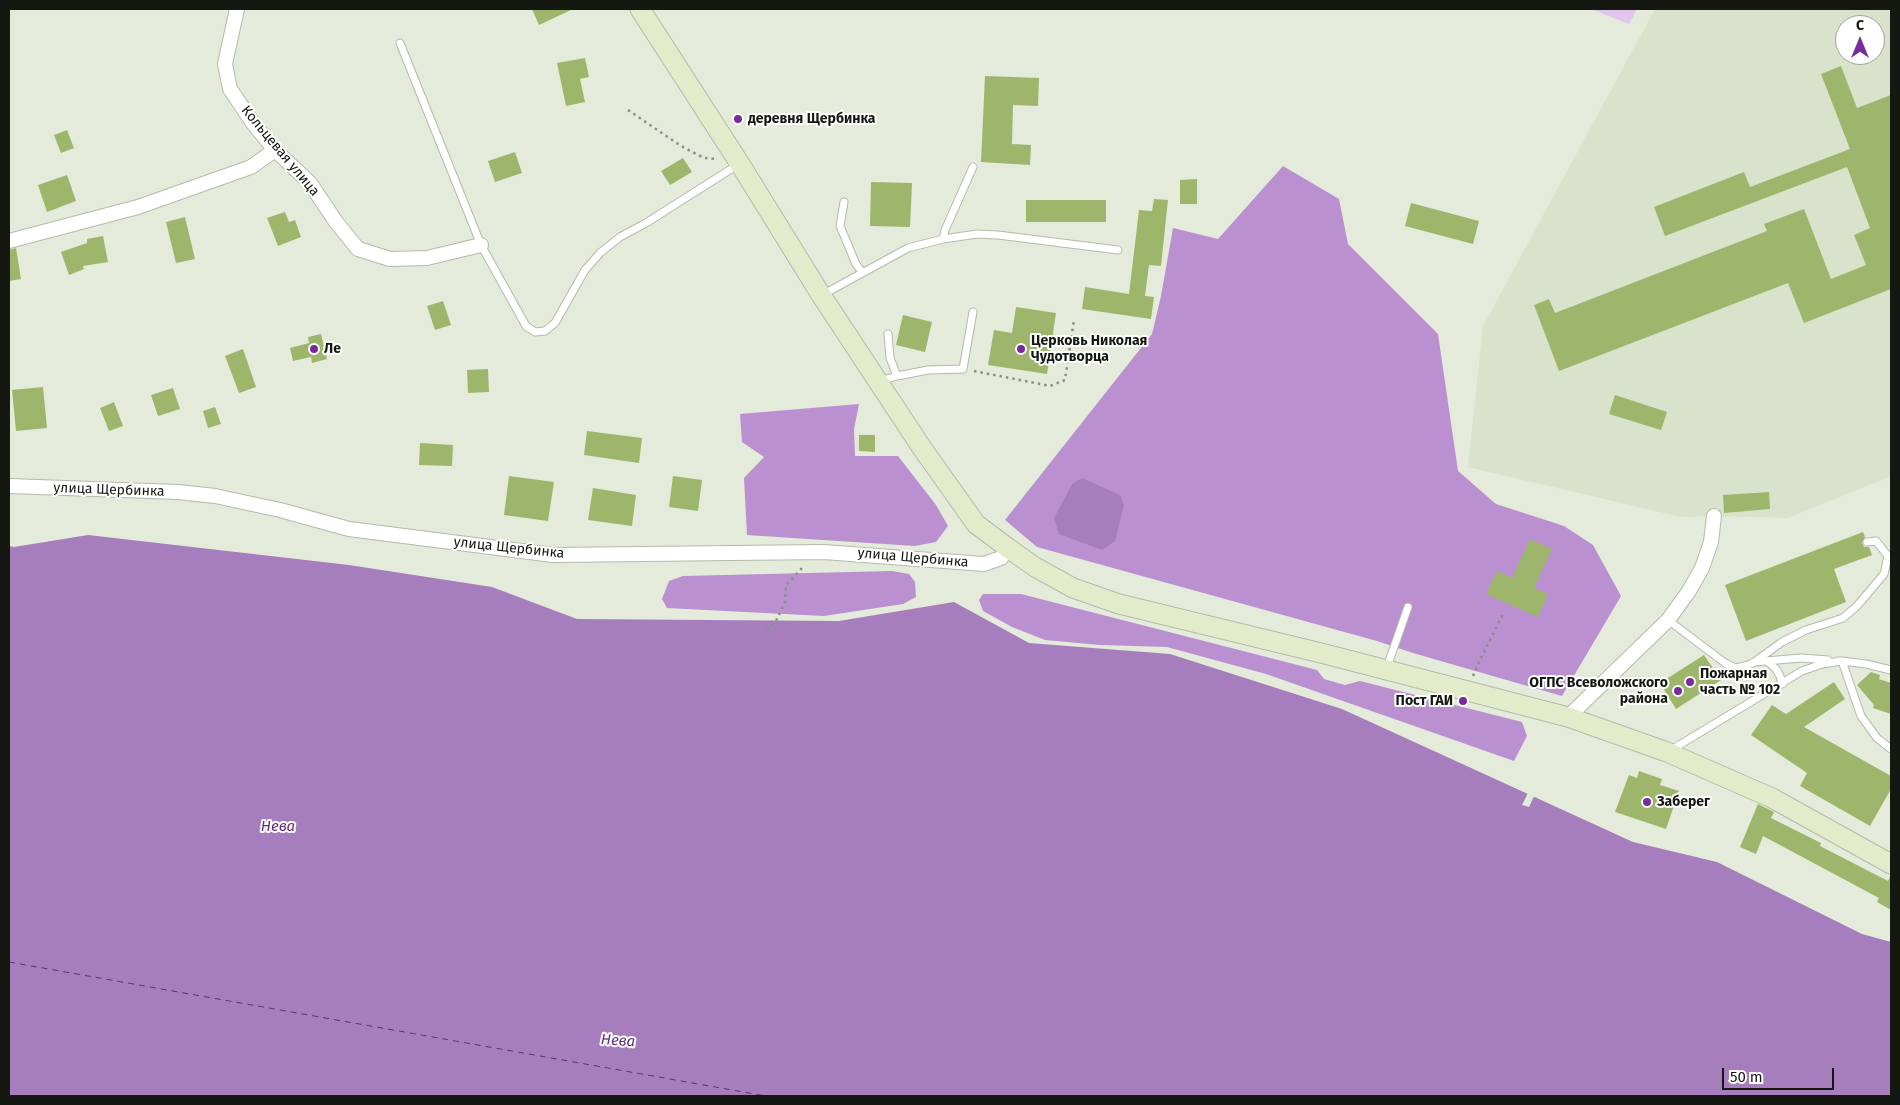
<!DOCTYPE html>
<meta charset="utf-8">
<style>
body{margin:0}
#map{position:relative;width:1900px;height:1105px;overflow:hidden;background:#e4ebda;font-family:"Fira Sans",sans-serif}
canvas{display:block}
.frame{position:absolute;inset:0;border:10px solid #151711;pointer-events:none}
.north{position:absolute;left:1835px;top:15px;width:50px;height:50px;box-sizing:border-box;background:#fff;border:1px solid #a1a2a0;border-radius:50%;rotate:0deg;font-size:14px;font-weight:700;line-height:20px;text-align:center;color:#151711}
.north::after{content:'';display:block;margin:auto;width:18px;height:22px;background:#792b9c;clip-path:polygon(50% 0,100% 100%,50% 72%,0 100%)}
.scale{position:absolute;left:1722px;top:1068px;width:112px;height:22px;box-sizing:border-box;border:2px solid #151711;border-top:0;padding-left:6px;font-size:15px;line-height:18px;white-space:nowrap;color:#151711;-webkit-text-stroke:4px #fff;paint-order:stroke}
</style>
<div id="map">
<canvas width="1900" height="1105"></canvas>
<div class="frame"></div>
<div class="north">С</div>
<div class="scale">50 m</div>
</div>
<script>
const ctx = document.querySelector('canvas').getContext('2d');
ctx.lineJoin = 'round';
function paint(path, color) {
  ctx.fillStyle = color;
  ctx.fill(path, 'evenodd');
}
function shape(rows) {
  const path = new Path2D();
  for (const r of rows) {
    path.moveTo(r[0], r[1]);
    for (let i = 2; i < r.length; i += 2) path.lineTo(r[i], r[i + 1]);
  }
  return path;
}
function stroke(path, color, width, dash) {
  ctx.strokeStyle = color;
  ctx.lineWidth = width;
  ctx.lineCap = dash ? 'butt' : 'round';
  ctx.setLineDash(dash || []);
  ctx.stroke(path);
}
function label(font, color, halo, rows, align = 'center') {
  ctx.font = font + ' "Fira Sans",sans-serif';
  ctx.lineWidth = 4;
  ctx.setLineDash([]);
  ctx.textBaseline = 'middle';
  ctx.strokeStyle = halo;
  ctx.fillStyle = color;
  for (const [text, x, y, turn = 0] of rows) {
    ctx.save();
    ctx.translate(x, y);
    ctx.rotate((+turn || 0) * Math.PI / 180);
    ctx.textAlign = isNaN(turn) ? turn : align;
    if (halo) ctx.strokeText(text, 0, 0);
    ctx.fillText(text, 0, 0);
    ctx.restore();
  }
}
const built = shape([
 [1655,9,1891,9,1891,476,1788,518,1714,516,1681,517,1468,467,1483,326],
 [1845,25,1875,25,1875,55,1845,55]
]);
const green = shape([
 [1591,9,1637,9,1629,24]
]);
const forest = shape([
 [1283,166,1339,199,1348,244,1438,334,1458,471,1496,504,1564,526,1593,545,1621,596,1562,696,1413,653,1377,641,1037,547,1005,520,1152,334,1161,296,1173,228,1218,239],
 [859,404,854,429,855,456,898,456,936,505,948,526,936,542,915,546,747,535,744,478,764,457,742,442,740,414],
 [892,571,909,574,915,582,916,597,903,604,824,616,667,608,662,599,669,581,683,576],
 [983,594,1021,594,1317,670,1324,679,1345,685,1360,681,1522,722,1527,736,1514,761,1266,674,1167,647,1100,645,1045,640,1012,627,983,611,979,600]
]);
const water = shape([
 [1082,478,1120,495,1124,505,1115,541,1102,550,1059,534,1054,518,1072,484],
 [88,535,349,565,492,587,577,619,839,621,954,602,1029,643,1170,654,1342,709,1633,842,1717,862,1862,934,1891,942,1891,1096,9,1096,9,546,14,547]
]);
const pier = shape([
 [1529,791,1535,794,1529,807,1522,805]
]);
const ferry = shape([
 [9,962,766,1096]
]);
const building = shape([
 [532,9,573,9,539,25],
 [585,58,589,77,580,79,585,102,566,106,557,63],
 [1841,66,1857,108,1891,95,1891,289,1804,323,1788,283,1559,371,1534,305,1549,299,1555,313,1767,231,1764,224,1804,209,1831,279,1866,265,1854,235,1870,228,1847,167,1665,236,1654,207,1744,172,1750,187,1850,149,1821,74],
 [985,76,1039,78,1038,106,1013,105,1012,144,1031,145,1030,165,981,162],
 [67,130,74,148,61,153,54,135],
 [515,152,522,173,495,182,488,161],
 [683,158,692,172,670,185,661,171],
 [67,175,76,201,47,212,38,185],
 [1197,179,1197,204,1180,204,1180,180],
 [871,182,912,183,910,227,870,226],
 [1154,199,1168,200,1161,266,1149,265,1145,296,1154,297,1151,319,1082,309,1085,287,1129,294,1139,210,1152,211],
 [1026,200,1106,200,1106,222,1026,222],
 [1411,203,1479,221,1473,244,1405,226],
 [285,212,289,222,295,220,301,237,278,246,267,218],
 [185,217,195,259,176,263,166,222],
 [103,236,108,262,83,266,84,269,69,275,61,252,87,243,87,239],
 [16,248,21,279,9,281,9,250],
 [443,301,451,325,435,330,427,306],
 [1016,307,1056,313,1047,374,988,365,994,330,1012,333],
 [903,315,932,322,925,352,896,345],
 [321,334,327,359,312,363,311,357,293,361,290,348,309,343,308,337],
 [243,349,256,387,239,393,225,356],
 [488,369,489,392,468,393,467,370],
 [43,387,47,428,16,431,12,390],
 [173,388,180,409,158,416,151,395],
 [1615,395,1667,412,1661,430,1609,414],
 [114,402,123,426,109,431,100,408],
 [215,407,221,424,208,428,203,411],
 [587,431,642,438,639,463,584,455],
 [859,435,875,435,875,452,859,451],
 [420,443,453,445,452,466,419,465],
 [509,476,554,482,548,521,504,515],
 [673,476,702,480,698,511,669,507],
 [593,488,636,495,632,526,588,520],
 [1769,492,1770,509,1724,513,1723,495],
 [1863,532,1865,537,1862,543,1864,547,1869,547,1872,555,1834,569,1846,602,1746,641,1725,585],
 [1530,539,1552,549,1534,588,1548,594,1538,617,1486,594,1497,571,1512,578],
 [1704,655,1721,680,1676,709,1660,683],
 [1871,672,1880,675,1879,679,1891,683,1891,714,1873,708,1874,705,1857,685],
 [1834,682,1845,699,1804,727,1891,776,1891,789,1870,826,1800,786,1807,773,1751,735,1772,705,1786,714],
 [1639,771,1662,779,1660,785,1679,791,1666,829,1615,812,1629,775,1637,778],
 [1758,804,1774,812,1771,818,1821,843,1820,846,1888,881,1891,875,1891,910,1877,902,1879,898,1763,836,1756,854,1740,847]
]);
const path = shape([
 [628,110,681,146,704,158,716,159],
 [974,371,1050,386,1065,380,1074,320],
 [767,630,776,621,785,602,786,585,803,567],
 [1473,676,1479,662,1504,612]
]);
const lane = shape([
 [400,43,481,245,526,326,535,332,545,331,555,323,585,270,600,253,620,237,646,223,739,164],
 [844,202,840,226,856,264,862,272],
 [943,239,945,230,973,167],
 [822,295,908,248,943,239,977,234,998,235,1118,250],
 [888,334,890,358,897,376],
 [880,381,897,376,928,370,963,369,973,312],
 [1668,620,1725,663,1735,668,1745,666,1753,663,1782,642,1806,630,1843,618,1857,606,1884,574,1888,556,1876,541,1867,542],
 [1767,661,1776,669,1780,676,1782,684],
 [1838,661,1842,661,1861,716,1877,738,1891,749],
 [1754,662,1801,658,1828,660],
 [1386,670,1408,607],
 [1671,750,1802,671,1822,664,1842,661,1866,664,1891,670]
]);
const street = shape([
 [237,9,225,64,230,89,253,123,275,150,310,183,336,222,358,249,390,259,427,258,481,245],
 [9,241,138,207,251,167,275,150],
 [9,486,178,492,215,496,280,510,349,529,553,555,824,552,984,564,1001,558,1008,548],
 [1568,717,1668,620,1689,591,1702,568,1711,542,1714,516]
]);
const secondary = shape([
 [640,9,740,164,821,295,922,448,976,524,1008,548,1035,567,1073,588,1119,604,1325,654,1568,717,1667,752,1772,798,1891,864]
]);
const markers = [
 [738,119,5,"#792b9c"],
 [314,349,5,"#792b9c"],
 [1021,349,5,"#792b9c"],
 [1690,682,5,"#792b9c"],
 [1678,691,5,"#792b9c"],
 [1463,701,5,"#792b9c"],
 [1647,802,5,"#792b9c"]
];
const poiNames = [
 ["деревня Щербинка",748,119],
 ["Церковь Николая",1031,341],
 ["Чудотворца",1031,357],
 ["Ле",324,349],
 ["Пожарная",1700,674],
 ["часть № 102",1700,690],
 ["ОГПС Всеволожского",1668,683,"right"],
 ["района",1668,699,"right"],
 ["Пост ГАИ",1453,701,"right"],
 ["Заберег",1657,802]
];
const streetNames = [
 ["Кольцевая улица",280,151,50],
 ["улица Щербинка",109,490,2],
 ["улица Щербинка",509,548,6],
 ["улица Щербинка",913,558,5]
];
const waterNames = [
 ["Нева",278,827],
 ["Нева",618,1041,4]
];
paint(built, '#d9e2ca');
paint(green, '#e0c6ef');
paint(forest, '#ba90d1');
paint(water, '#a77ebd');
paint(pier, '#e4ebda');
stroke(ferry, '#612d79', 1, [6, 5]);
paint(building, '#9eb66c');
stroke(lane, '#b5baab', 9);
stroke(street, '#b5baab', 16);
stroke(secondary, '#b5baab', 21);
stroke(path, '#8a8f83', 2.5, [2.5, 4]);
stroke(lane, '#fff', 7);
stroke(street, '#fff', 14);
stroke(secondary, '#e2ebca', 19);
for (const [x, y, r, color] of markers) {
  const dot = new Path2D();
  dot.arc(x, y, r, 0, 2 * Math.PI);
  ctx.fillStyle = color;
  ctx.fill(dot);
  stroke(dot, '#fff', 2);
}
label('bold 14px', '#151711', '#fff', poiNames, 'left');
label('14px', '#151711', '#fff', streetNames);
label('italic 15px', '#612d79', '#fff', waterNames);
</script>
